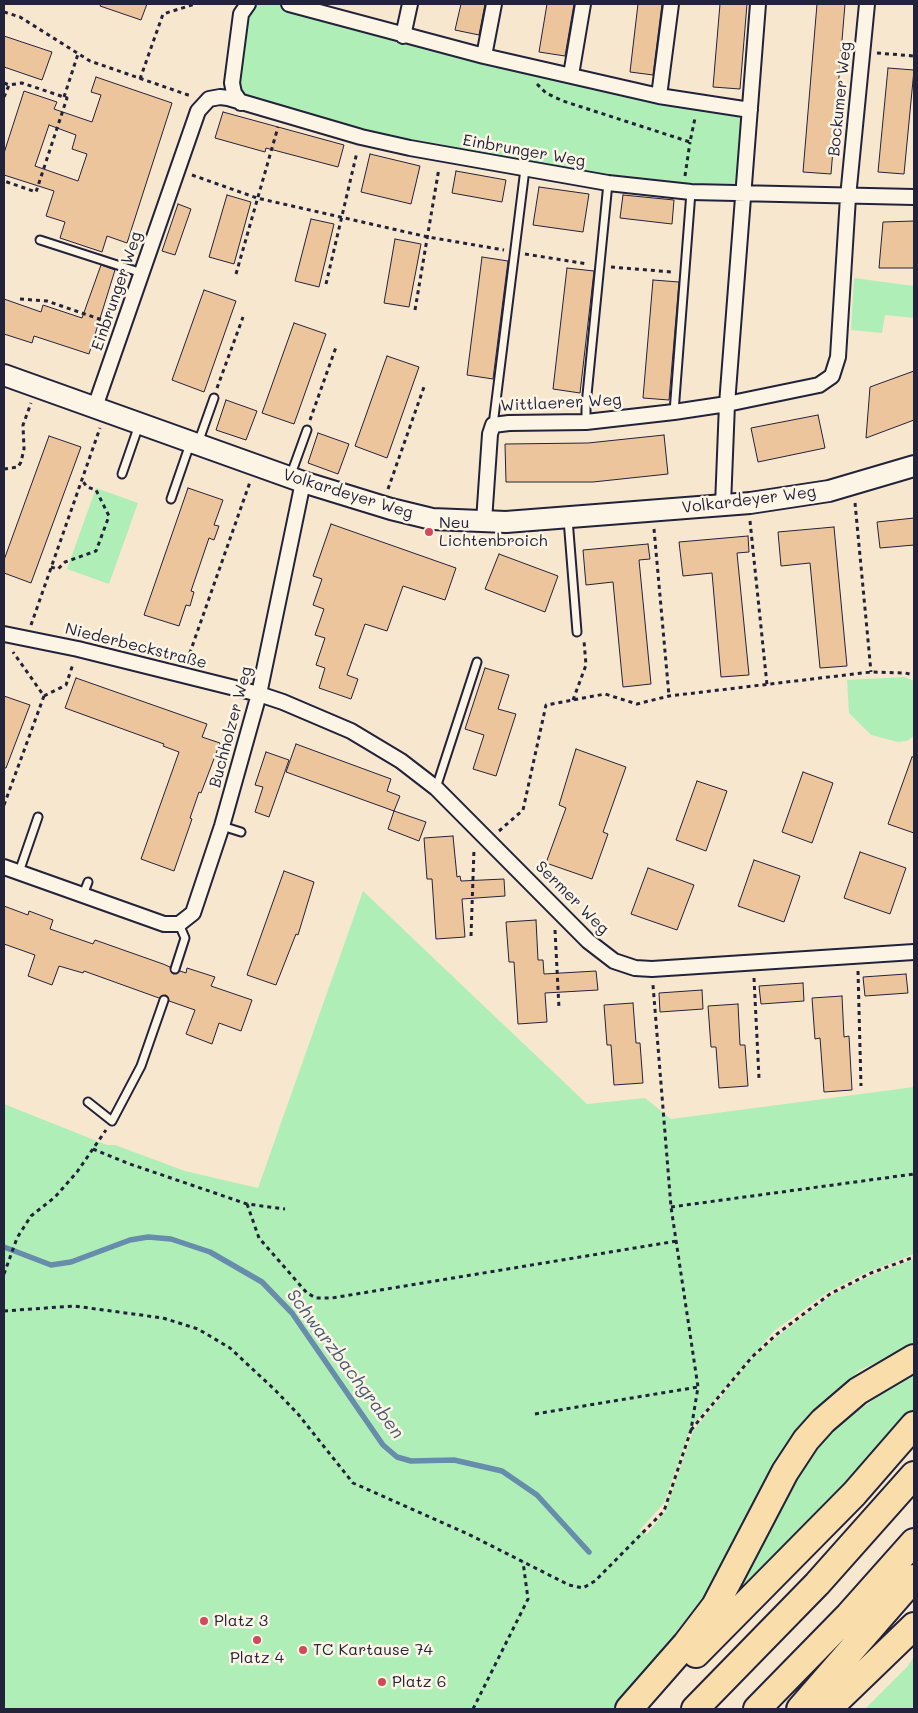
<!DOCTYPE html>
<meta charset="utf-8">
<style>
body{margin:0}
#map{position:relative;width:918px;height:1713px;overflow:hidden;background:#f8e7cf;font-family:Mali,sans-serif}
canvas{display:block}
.frame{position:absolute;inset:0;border:5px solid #22223b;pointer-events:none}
</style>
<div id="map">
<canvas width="918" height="1713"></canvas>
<div class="frame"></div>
</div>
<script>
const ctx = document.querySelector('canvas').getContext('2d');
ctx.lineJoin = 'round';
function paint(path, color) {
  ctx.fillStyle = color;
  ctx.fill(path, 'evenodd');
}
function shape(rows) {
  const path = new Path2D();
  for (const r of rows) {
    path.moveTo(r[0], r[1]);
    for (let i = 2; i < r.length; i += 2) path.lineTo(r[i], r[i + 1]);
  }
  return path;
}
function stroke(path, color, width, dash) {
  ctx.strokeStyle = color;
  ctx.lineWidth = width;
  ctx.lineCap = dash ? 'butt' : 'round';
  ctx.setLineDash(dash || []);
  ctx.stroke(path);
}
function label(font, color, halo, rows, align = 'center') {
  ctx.font = font + ' Mali,sans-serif';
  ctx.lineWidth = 5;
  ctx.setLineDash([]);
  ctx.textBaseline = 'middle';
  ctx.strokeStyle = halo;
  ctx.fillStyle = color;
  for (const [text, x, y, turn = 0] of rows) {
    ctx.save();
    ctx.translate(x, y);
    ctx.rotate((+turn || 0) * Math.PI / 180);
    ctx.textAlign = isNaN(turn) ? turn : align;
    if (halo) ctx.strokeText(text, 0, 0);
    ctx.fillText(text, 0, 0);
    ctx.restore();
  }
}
const green = shape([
 [248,4,289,4,735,113,745,123,740,182,728,190,526,169,244,105,232,83],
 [854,278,914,286,914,318,885,315,882,333,851,330],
 [96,488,138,503,109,584,67,569],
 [905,677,914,681,914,736,907,741,898,742,871,735,849,713,847,680],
 [363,891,587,1104,645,1098,671,1119,914,1087,914,1254,863,1274,828,1292,774,1331,691,1427,664,1503,639,1531,647,1534,665,1512,693,1431,753,1358,778,1336,832,1295,872,1275,914,1259,914,1345,860,1370,817,1411,770,1475,689,1623,616,1709,4,1709,4,1104,107,1145,115,1145,185,1171,258,1188],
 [914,1374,914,1413,716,1623,803,1462,845,1420,902,1379],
 [914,1657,914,1709,865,1709,907,1667]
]);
const stream = shape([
 [4,1247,51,1265,71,1262,130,1240,148,1237,171,1239,210,1252,262,1282,292,1313,383,1445,397,1457,411,1461,454,1460,502,1471,537,1495,589,1552]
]);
const building = shape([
 [101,4,147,4,141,20,100,6,101,4],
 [461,4,485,4,479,35,455,30,461,4],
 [547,4,574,4,565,56,539,52,547,4],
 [638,4,662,4,653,75,630,72,638,4],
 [720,4,747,4,740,89,713,87,720,4],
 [817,4,845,4,831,174,803,172,817,4],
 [4,36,52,52,42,80,4,67,4,36],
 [888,68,914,70,904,174,878,172,888,68],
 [96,77,172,103,127,243,107,236,102,252,60,238,65,222,46,216,54,191,4,175,4,153,24,91,57,102,54,109,92,122,101,95,91,92,96,77],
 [49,125,76,135,72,149,87,154,78,181,35,166,49,125],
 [223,112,344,145,338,167,266,148,265,152,215,138,223,112],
 [370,154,420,166,411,204,361,192,370,154],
 [456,171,506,180,502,202,452,193,456,171],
 [539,187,589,194,583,232,533,225,539,187],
 [227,195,251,202,234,264,209,257,227,195],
 [623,195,674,200,672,224,620,218,623,195],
 [178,204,191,209,175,255,162,251,178,204],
 [311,219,334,224,319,287,295,281,311,219],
 [914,221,914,268,879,268,883,222,914,221],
 [395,239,421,244,409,307,384,303,395,239],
 [482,257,508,261,493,379,467,375,482,257],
 [101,265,115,270,89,354,34,336,32,343,4,334,4,299,41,312,43,305,82,318,101,265],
 [567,268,594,271,580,393,553,389,567,268],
 [653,280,679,282,669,400,643,398,653,280],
 [204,290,236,301,204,392,172,380,204,290],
 [294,323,326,334,294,424,262,413,294,323],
 [387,356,419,367,387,458,355,446,387,356],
 [914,371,914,420,866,438,870,387,914,371],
 [226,400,257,411,246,440,216,430,226,400],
 [818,415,825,448,758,462,751,428,818,415],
 [318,433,349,444,338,474,308,463,318,433],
 [664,435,668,474,593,482,506,482,505,444,588,443,664,435],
 [49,436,81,447,31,583,4,573,4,560,49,436],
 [188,488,223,500,214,525,219,526,214,540,209,538,191,591,194,592,190,606,186,605,179,626,144,615,188,488],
 [914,518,914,545,880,548,877,522,914,518],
 [331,524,456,568,445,600,403,586,387,631,365,624,347,675,358,679,351,699,319,688,325,668,316,665,325,638,315,635,324,609,313,605,322,579,313,576,331,524],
 [834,527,847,666,820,668,810,563,781,566,778,532,834,527],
 [748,536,749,552,737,553,749,675,721,677,712,573,683,576,679,542,748,536],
 [648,544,650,559,639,560,651,684,623,687,613,582,586,585,583,550,648,544],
 [499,554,558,576,545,612,485,589,499,554],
 [485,668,509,675,498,709,516,714,496,776,473,769,484,735,465,729,485,668],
 [76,678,207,724,202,737,220,743,201,793,199,792,190,818,192,819,174,871,141,859,179,752,163,746,164,744,65,708,76,678],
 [4,696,30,705,6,768,4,768,4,696],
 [296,744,391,779,387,791,400,796,394,811,286,772,296,744],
 [576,749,626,767,603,832,608,834,592,879,546,863,566,808,559,805,576,749],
 [266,752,289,760,269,817,255,812,263,787,255,785,266,752],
 [912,757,914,757,914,833,888,824,912,757],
 [803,772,833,783,812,843,782,832,803,772],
 [697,781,727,791,706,851,676,840,697,781],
 [394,811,426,822,419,841,388,829,394,811],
 [453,836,457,877,460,876,461,881,504,879,505,896,462,899,465,937,436,939,432,879,427,879,424,838,453,836],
 [860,852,906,868,890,914,844,898,860,852],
 [754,860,800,876,784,922,738,906,754,860],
 [648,868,694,885,677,930,631,914,648,868],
 [284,871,314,882,298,935,296,934,276,985,247,975,284,871],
 [4,906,28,915,29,911,53,920,50,929,93,944,95,940,163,964,170,967,173,974,180,971,186,973,187,968,215,977,211,986,252,1000,241,1031,219,1023,212,1044,186,1034,195,1010,169,1001,166,995,159,998,84,971,83,973,59,966,52,985,28,976,35,955,4,944,4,906],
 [536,920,538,960,543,960,544,974,596,971,598,990,545,993,547,1022,518,1024,514,962,509,962,506,922,536,920],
 [906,974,908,993,865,996,863,977,906,974],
 [803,983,804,1001,761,1004,759,986,803,983],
 [702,990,703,1009,660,1012,659,993,702,990],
 [842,996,844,1037,849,1036,852,1090,824,1092,820,1038,815,1039,812,998,842,996],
 [633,1003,636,1043,640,1043,643,1083,614,1085,611,1045,607,1045,604,1005,633,1003],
 [738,1004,740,1045,745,1045,748,1086,719,1088,716,1047,711,1047,708,1006,738,1004]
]);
const path = shape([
 [4,12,20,17,90,61,191,96],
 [877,53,914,56],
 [140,79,163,14,195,4],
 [4,83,9,85],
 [537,84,546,93,563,101,690,142,695,118],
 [4,97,9,85,22,83,67,98,36,192,4,181],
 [64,97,78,54],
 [192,175,257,198,428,237,504,250],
 [685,176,690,142],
 [525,254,588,264],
 [611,267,672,272],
 [236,274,278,127],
 [326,284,357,152],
 [20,299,47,301,108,322],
 [415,310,439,168],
 [217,388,243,317],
 [310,420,336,347],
 [4,469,18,467,21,462,24,449,23,425,31,403],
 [388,489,425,384],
 [855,503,871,672],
 [750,521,767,685],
 [654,529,669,696],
 [51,567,58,569,65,562,96,551,109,516,96,490,87,487,82,480],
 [31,625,100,428],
 [187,661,250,482],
 [44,696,66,685,73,664],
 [573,700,586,665,584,641],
 [4,805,44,696,13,652],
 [499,831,523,810,546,705,605,694,637,704,669,696,871,672,905,673,914,675],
 [555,930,559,1008],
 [471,936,474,849],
 [858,971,861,1086],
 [754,978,759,1078],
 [93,1149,127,1163,247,1204,285,1209],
 [247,1204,259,1238,307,1293,316,1298,332,1298,677,1241],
 [671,1207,914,1174],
 [4,1274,17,1238,31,1216,55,1197,77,1172,106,1130],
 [4,1311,74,1306,163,1318,198,1329,230,1348,275,1390,298,1414,353,1483,468,1534,569,1585,583,1588,595,1581,664,1511,691,1430,698,1387,671,1207,653,985],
 [535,1414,698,1387],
 [691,1430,752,1357,777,1334,830,1294,871,1273,914,1257],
 [473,1709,528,1599,523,1562]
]);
const lane = shape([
 [40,240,142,273],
 [674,412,691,192],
 [586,422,586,405,608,183],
 [493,425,525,169],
 [198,443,214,398],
 [122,474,139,425],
 [290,477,307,430],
 [171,499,190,444],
 [568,519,577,632],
 [436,788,477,662],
 [222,826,241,832],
 [19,872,38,817],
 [83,895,88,882],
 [175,969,185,938,179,924],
 [88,1102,112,1121,141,1066,164,1000]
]);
const street = shape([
 [289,4,484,56,659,96,750,110],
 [403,36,410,4],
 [484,56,494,4],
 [571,75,583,4],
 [659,96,671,4],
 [241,103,234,93,232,83,241,14,248,4],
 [95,407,198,111,209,99,220,97,228,98,361,137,410,148,608,183,691,192,914,197],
 [723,505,727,404,758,4],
 [484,521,490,434,493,425,509,423,586,422,674,412,727,404,819,385,832,376,838,357,848,197,867,4],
 [4,634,78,649,259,694,283,702,351,731,401,761,436,788,588,941,614,961,635,968,652,969,914,952],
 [4,867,164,924,179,924,193,913,222,826,259,694,303,482]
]);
const secondary = shape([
 [4,375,303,482,391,509,432,519,506,522,750,503,829,491,914,466]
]);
const highway = shape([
 [696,1654,854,1494,914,1425],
 [629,1709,686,1644,715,1606,785,1472,806,1440,823,1421,858,1391,914,1358],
 [695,1709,817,1584,914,1475],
 [757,1709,849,1615,914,1542],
 [800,1709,914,1578],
 [828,1709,914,1626]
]);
const markers = [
 [429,532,5,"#d1495b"],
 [204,1621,5,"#d1495b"],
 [257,1640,5,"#d1495b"],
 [303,1650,5,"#d1495b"],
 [382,1682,5,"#d1495b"]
];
const streetNames = [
 ["Bockumer Weg",840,99,-84],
 ["Einbrunger Weg",524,151,10],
 ["Einbrunger Weg",117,291,-71],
 ["Wittlaerer Weg",561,403,-3],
 ["Volkardeyer Weg",348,494,17],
 ["Volkardeyer Weg",749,500,-7],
 ["Niederbeckstraße",136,646,14],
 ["Buchholzer Weg",231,727,-75],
 ["Sermer Weg",572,898,45]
];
const poiNames = [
 ["Neu",439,523],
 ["Lichtenbroich",439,541],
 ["Platz 3",214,1621],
 ["TC Kartause 74",313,1650],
 ["Platz 4",257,1658,"center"],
 ["Platz 6",392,1682]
];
const waterNames = [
 ["Schwarzbachgraben",345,1364,53]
];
paint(green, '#afefb7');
stroke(stream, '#688dac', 5.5);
paint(building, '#edc59d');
stroke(building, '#22223b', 1);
stroke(lane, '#22223b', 11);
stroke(street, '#22223b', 18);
stroke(secondary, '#22223b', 24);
stroke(highway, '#22223b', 30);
stroke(path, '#22223b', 3, [4, 4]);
stroke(lane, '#fcf5e5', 7);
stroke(street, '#fcf5e5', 14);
stroke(secondary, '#fcf5e5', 20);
stroke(highway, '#f9deab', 26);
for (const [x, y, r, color] of markers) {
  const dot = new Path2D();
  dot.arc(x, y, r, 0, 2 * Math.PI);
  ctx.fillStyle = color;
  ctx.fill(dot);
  stroke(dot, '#fcf5e5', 2);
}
label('16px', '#22223b', '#fcf5e5', streetNames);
label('16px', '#22223b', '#fcf5e5', poiNames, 'left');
label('italic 18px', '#455874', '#fcf5e5', waterNames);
</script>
